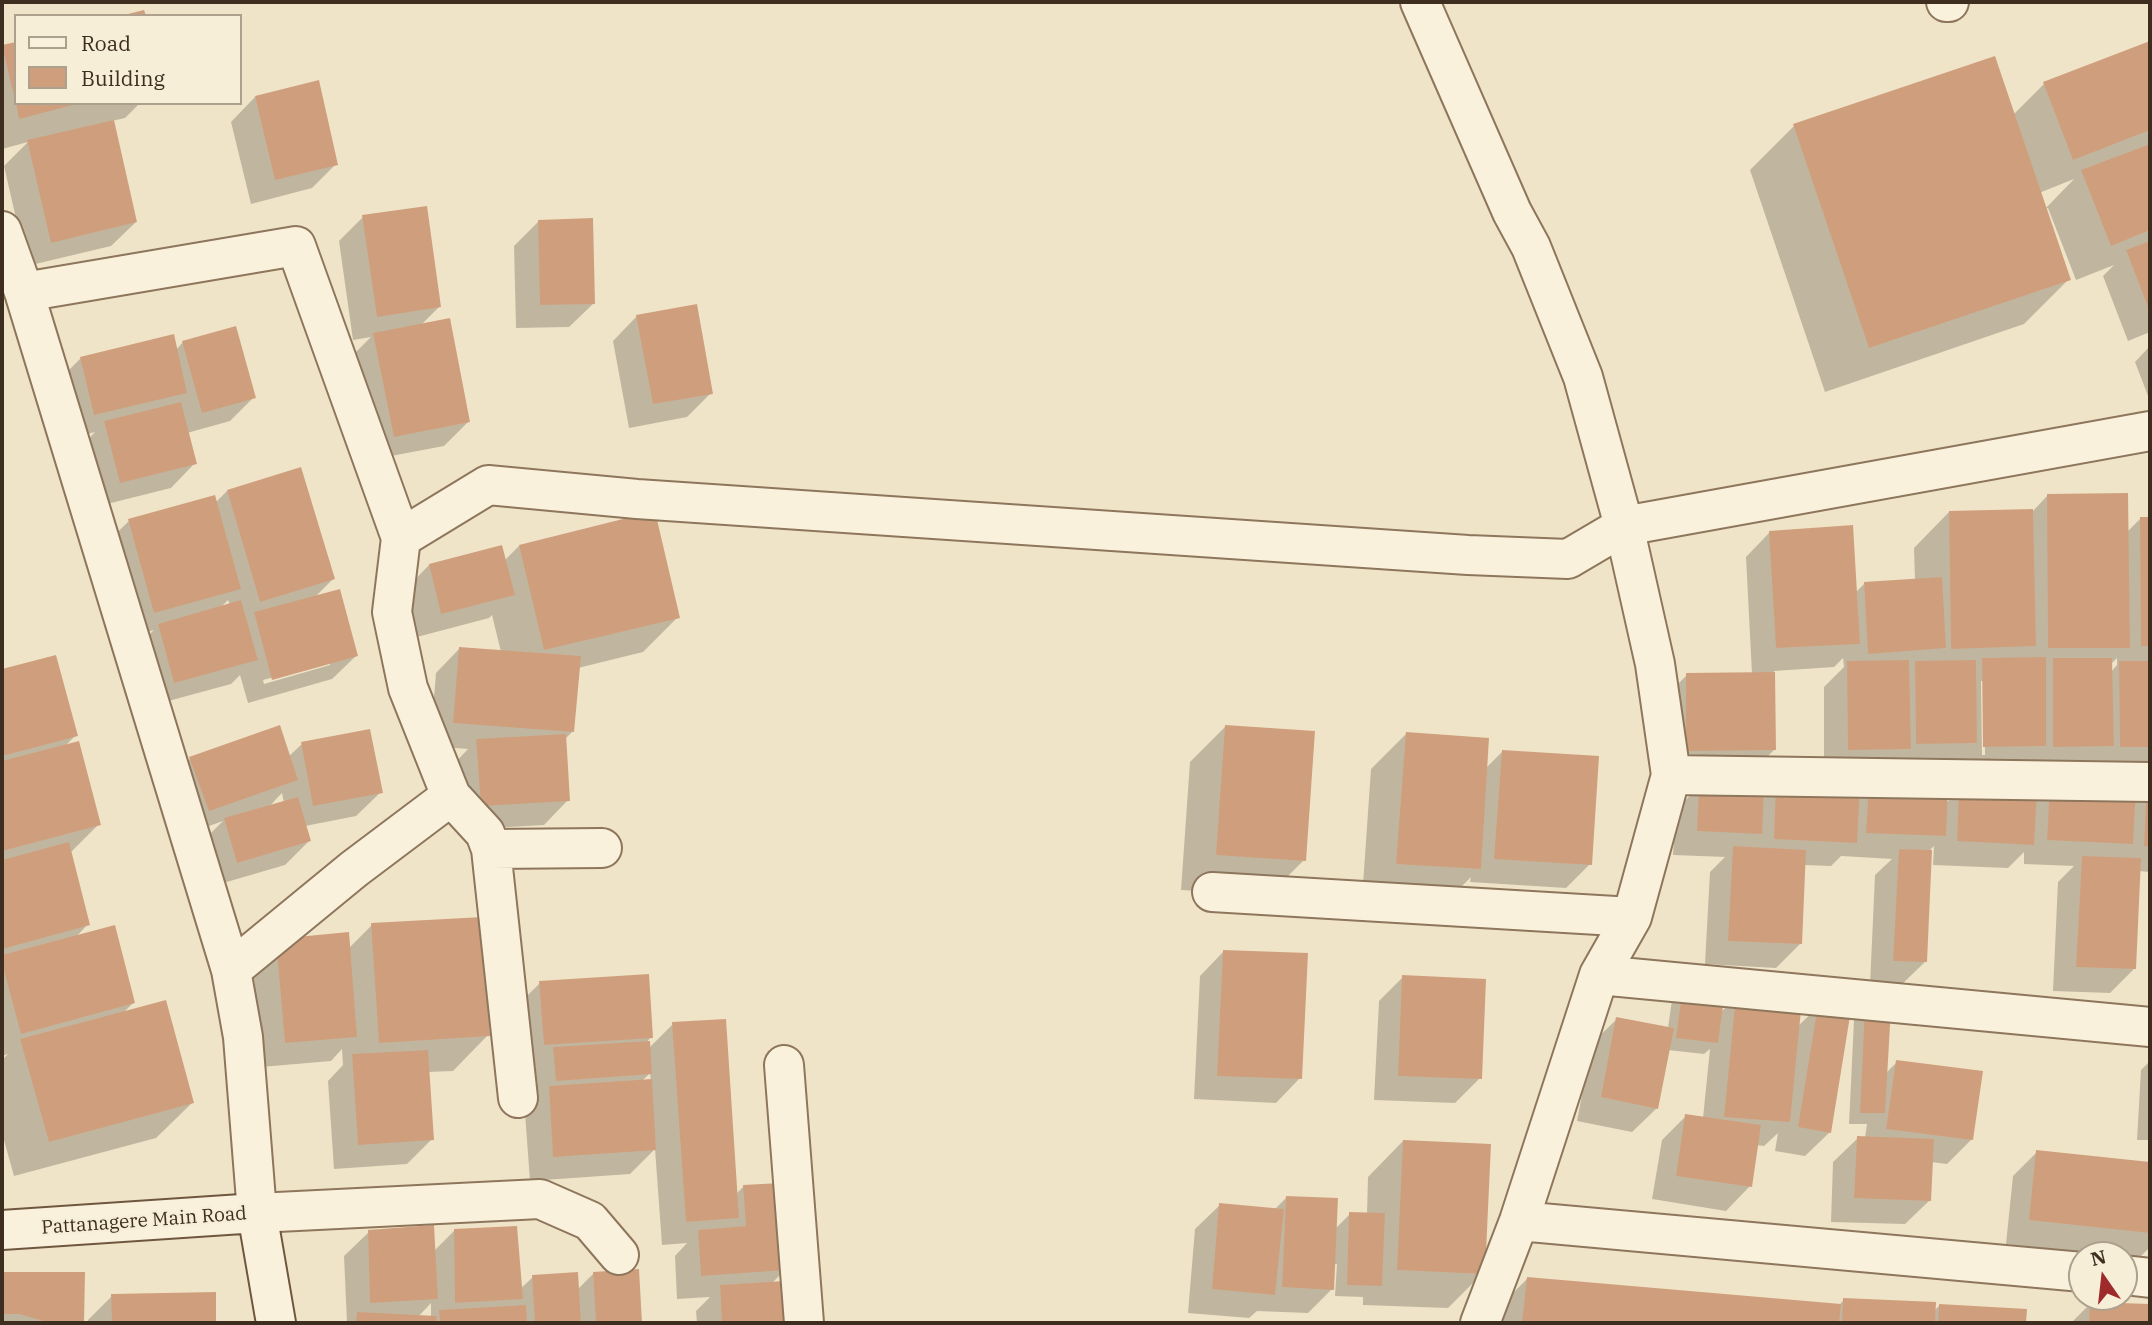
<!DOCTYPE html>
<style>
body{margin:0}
#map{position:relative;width:2152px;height:1325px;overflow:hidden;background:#f0e4c8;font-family:"IBM Plex Serif",serif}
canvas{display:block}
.frame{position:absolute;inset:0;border:4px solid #3d2e20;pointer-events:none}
.legend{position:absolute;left:14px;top:14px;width:228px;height:91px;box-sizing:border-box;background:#f7eed8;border:2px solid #ada18e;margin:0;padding:9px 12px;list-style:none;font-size:21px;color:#3d2e20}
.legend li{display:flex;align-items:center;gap:14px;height:35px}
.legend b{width:35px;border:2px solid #ada18e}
.north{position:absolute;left:2068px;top:1241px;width:70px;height:70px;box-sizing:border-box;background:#f7eed8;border:2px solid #ada18e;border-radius:50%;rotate:346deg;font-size:19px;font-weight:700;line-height:28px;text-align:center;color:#3d2e20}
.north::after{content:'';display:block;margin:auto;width:24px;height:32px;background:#9e2a2b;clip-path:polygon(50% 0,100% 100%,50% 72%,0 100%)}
</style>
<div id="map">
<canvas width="2152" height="1325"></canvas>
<div class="frame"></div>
<ul class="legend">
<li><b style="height:9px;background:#faf1dc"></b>Road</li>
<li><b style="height:19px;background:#cf9f7d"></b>Building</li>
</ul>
<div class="north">N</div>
</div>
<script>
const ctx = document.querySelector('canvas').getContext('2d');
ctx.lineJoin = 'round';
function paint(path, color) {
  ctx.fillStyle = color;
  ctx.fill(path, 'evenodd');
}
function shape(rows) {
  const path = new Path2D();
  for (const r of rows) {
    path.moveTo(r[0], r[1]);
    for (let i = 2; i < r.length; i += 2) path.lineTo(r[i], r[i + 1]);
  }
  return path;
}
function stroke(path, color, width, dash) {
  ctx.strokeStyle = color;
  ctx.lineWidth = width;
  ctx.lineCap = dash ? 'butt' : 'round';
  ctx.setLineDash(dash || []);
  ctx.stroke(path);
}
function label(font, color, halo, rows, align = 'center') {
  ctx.font = font + ' "IBM Plex Serif",serif';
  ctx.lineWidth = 5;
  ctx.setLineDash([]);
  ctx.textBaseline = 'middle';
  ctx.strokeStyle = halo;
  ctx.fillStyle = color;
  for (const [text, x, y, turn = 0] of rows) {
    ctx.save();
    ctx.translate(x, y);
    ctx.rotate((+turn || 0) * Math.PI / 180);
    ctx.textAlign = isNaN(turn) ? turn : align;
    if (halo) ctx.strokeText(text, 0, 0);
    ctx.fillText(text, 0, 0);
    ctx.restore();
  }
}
const shadow = shape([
 [16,43,16,103,140,103,125,118,112,121,136,222,111,246,27,266,4,166,28,142,2,149,2,47],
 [2150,43,2150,332,2128,341,2103,276,2114,265,2076,280,2048,208,2045,209,2068,280,2024,324,1825,392,1750,170,1794,126,2013,115,2044,84],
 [2074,179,2045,209,2039,193],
 [255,97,336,164,312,188,251,204,231,122],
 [363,217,439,307,421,325,469,421,444,446,370,460,349,359,371,337,353,340,339,241],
 [539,221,594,303,569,327,516,328,514,246],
 [637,316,711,393,687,417,629,428,613,341],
 [183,342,254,397,230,421,187,433,195,463,171,488,95,507,81,447,95,432,70,438,56,383,81,358,176,350],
 [2150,346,2150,401,2135,362],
 [227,491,333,579,314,598,357,655,332,679,248,703,240,675,231,684,150,706,134,649,154,630,130,637,104,545,129,521,215,503],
 [228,600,230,605,220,608],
 [330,662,330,665,264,684,263,680],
 [2048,495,2126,533,2140,519,2150,519,2150,771,2097,771,2097,761,2087,770,2029,771,2029,761,2020,770,1960,770,1959,758,1950,767,1824,774,1824,687,1844,667,1843,658,1834,667,1774,671,1775,749,1750,774,1663,775,1662,700,1687,675,1752,674,1746,557,1770,532,1855,593,1865,583,1915,580,1914,548,1949,512,2033,511],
 [2117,658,2117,665,2111,672,2111,664],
 [1981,681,1984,681,1985,755,1982,755],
 [519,546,678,617,643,652,578,668,573,731,564,740,568,800,544,825,457,830,453,765,468,749,430,746,436,673,460,648,501,652,492,615,489,618,417,637,405,590,429,565,504,561],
 [55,657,76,735,65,746,99,824,70,853,88,924,76,937,133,1003,123,1013,192,1103,156,1138,14,1176,2,1133,2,1060,8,1054,2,1056,2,671],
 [1225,727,1304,860,1269,895,1181,890,1190,762],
 [1406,734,1486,768,1502,752,1590,864,1566,888,1470,882,1471,877,1444,904,1362,899,1371,769],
 [302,744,381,792,356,816,305,826,309,841,285,865,213,886,200,844,223,821,184,835,166,783,190,759,288,757],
 [282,793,284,803,269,807,278,797],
 [1777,781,1869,785,1946,803,1960,789,2035,802,2051,786,2150,784,2150,872,2139,871,2134,969,2110,993,2053,991,2058,882,2074,866,2024,864,2024,852,2008,868,1933,865,1934,846,1930,850,1925,962,1900,986,1870,985,1875,875,1892,859,1841,856,1831,866,1803,865,1800,944,1776,968,1705,964,1710,872,1725,857,1673,855,1676,810,1700,785],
 [372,925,488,1035,453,1071,427,1072,432,1139,407,1164,334,1169,328,1081,343,1065,342,1049,331,1061,261,1067,253,965,277,940,348,949],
 [1224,951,1300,1078,1276,1103,1194,1099,1200,976],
 [1403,977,1480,1078,1455,1103,1374,1100,1379,1001],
 [540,983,651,1037,646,1043,649,1048,673,1024,735,1195,744,1186,785,1270,771,1284,782,1283,785,1323,697,1323,696,1311,710,1297,677,1299,675,1256,687,1243,662,1245,655,1149,630,1174,530,1181,525,1113,530,1073,536,1067,520,1068,516,1007],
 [650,1073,651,1081,641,1082],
 [1684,988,1720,1013,1737,996,1797,1027,1818,1007,1830,1132,1805,1156,1775,1151,1778,1133,1764,1146,1756,1145,1750,1186,1726,1211,1652,1199,1662,1140,1686,1116,1703,1118,1710,1049,1704,1054,1668,1050,1657,1108,1632,1132,1577,1121,1592,1043,1617,1019,1668,1028,1672,1000],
 [1866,1008,1886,1073,1897,1062,1972,1139,1947,1164,1931,1162,1930,1200,1905,1224,1831,1222,1833,1162,1858,1138,1865,1138,1867,1124,1849,1124,1854,1020],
 [2150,1061,2150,1140,2137,1140,2141,1070],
 [1403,1141,1483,1273,1448,1308,1363,1305,1363,1297,1335,1296,1337,1264,1333,1264,1332,1289,1308,1313,1257,1311,1249,1318,1188,1313,1195,1229,1220,1205,1274,1210,1286,1198,1335,1229,1350,1214,1367,1214,1368,1177],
 [2037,1152,2150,1164,2150,1247,2139,1258,2124,1257,2124,1255,2107,1255,2006,1244,2013,1176],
 [455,1230,520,1289,533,1277,577,1290,593,1274,637,1271,640,1323,347,1323,344,1256,369,1232,434,1251],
 [431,1303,431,1317,418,1317],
 [2,1273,83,1273,82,1323,2,1323],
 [1527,1279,1839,1305,1844,1300,1933,1312,1939,1306,2025,1311,2025,1323,1483,1323],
 [214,1294,215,1323,88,1323,88,1320,112,1296],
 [2091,1303,2150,1306,2150,1323,2071,1323]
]);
const building = shape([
 [144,10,146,16,124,16,124,15],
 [2150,41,2150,130,2073,160,2043,82],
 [16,42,16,100,15,100,2,45],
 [1995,56,2071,280,1869,348,1793,124],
 [319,80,338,165,275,180,255,96],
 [16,103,77,103,77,104,19,119],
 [114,120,137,222,51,243,27,140],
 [2150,144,2150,230,2111,246,2081,170],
 [427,206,441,307,377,317,362,215],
 [593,218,595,304,540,305,538,220],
 [2150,241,2150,312,2126,250],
 [697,304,713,394,653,404,636,315],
 [450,318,470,422,394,437,373,333],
 [236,326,256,398,202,413,182,341],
 [174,334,187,393,94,415,80,357],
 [181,402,197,464,120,483,104,421],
 [301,467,335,579,260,602,227,490],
 [2128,493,2130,648,2048,648,2047,494],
 [215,495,241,589,154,613,128,519],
 [2033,509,2036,646,1951,649,1949,511],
 [655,511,680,618,544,650,519,545],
 [2140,517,2150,517,2150,646,2141,646],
 [1853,525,1860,644,1776,648,1769,531],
 [502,545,515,595,441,614,429,564],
 [1942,577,1946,648,1868,654,1864,582],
 [340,589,358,656,272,680,254,612],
 [241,600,258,660,174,683,158,624],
 [459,647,581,656,574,732,453,723],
 [56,655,78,736,2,756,2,669],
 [2046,657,2046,746,1983,747,1982,658],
 [2053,658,2112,658,2114,746,2053,747],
 [1909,660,1911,749,1848,750,1847,661],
 [1976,660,1977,743,1916,744,1915,661],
 [2119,661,2150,661,2150,747,2120,747],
 [1775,672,1776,750,1686,751,1686,673],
 [280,725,298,780,209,811,189,757],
 [1225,725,1315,731,1306,861,1216,855],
 [370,729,383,793,313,806,301,742],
 [1406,732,1489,738,1481,869,1396,864],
 [566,734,570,801,481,806,476,739],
 [79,741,101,825,2,851,2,761],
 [1502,750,1599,756,1592,865,1494,859],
 [1776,780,1860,783,1857,843,1774,839],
 [2147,782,2150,782,2150,847,2144,846],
 [1869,783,1948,787,1946,836,1866,833],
 [1699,784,1764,786,1762,834,1697,831],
 [2050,784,2136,788,2133,844,2047,840],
 [1959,787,2037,791,2034,845,1957,841],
 [298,797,311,841,237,863,224,818],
 [69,842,90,925,2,949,2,860],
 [1733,846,1806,850,1802,944,1728,941],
 [1899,849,1932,850,1927,962,1893,961],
 [2082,856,2141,858,2136,969,2076,967],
 [483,917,490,1036,379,1043,371,923],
 [115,925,135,1003,21,1034,2,963,2,955],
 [349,932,357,1037,285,1043,276,939],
 [1223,950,1308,953,1302,1079,1217,1076],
 [649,974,653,1038,544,1045,539,981],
 [1402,975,1486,979,1482,1079,1398,1076],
 [1683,986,1725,991,1718,1043,1676,1038],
 [1736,995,1802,1000,1790,1122,1724,1117],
 [166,1000,194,1103,49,1142,20,1039],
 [1818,1005,1851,1010,1831,1133,1798,1127],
 [1865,1006,1891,1008,1885,1113,1860,1113],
 [1616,1017,1674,1028,1658,1109,1601,1097],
 [726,1019,739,1218,686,1222,672,1022],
 [650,1041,652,1074,556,1081,553,1047],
 [428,1050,434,1140,358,1145,352,1054],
 [1896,1060,1983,1071,1973,1140,1886,1129],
 [652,1079,656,1150,553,1157,549,1086],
 [1685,1114,1761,1125,1752,1187,1676,1176],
 [1857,1136,1934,1139,1931,1201,1854,1198],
 [1403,1140,1491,1144,1485,1274,1397,1270],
 [2036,1150,2150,1162,2150,1233,2029,1220],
 [781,1183,787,1270,701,1276,698,1230,746,1226,743,1185],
 [1286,1196,1338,1198,1334,1290,1282,1287],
 [1219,1203,1284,1209,1275,1295,1212,1289],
 [1349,1212,1385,1213,1382,1286,1347,1285],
 [434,1225,438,1299,370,1303,368,1230],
 [517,1226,523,1299,455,1303,454,1229],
 [639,1269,642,1323,596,1323,593,1272],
 [2,1272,85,1272,84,1323,50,1323,19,1314,2,1314],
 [578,1272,581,1323,535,1323,532,1275],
 [1527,1277,1841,1304,1839,1323,1522,1323],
 [784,1281,786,1323,722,1323,720,1285],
 [216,1292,216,1323,112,1323,111,1294],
 [1843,1298,1936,1302,1935,1323,1842,1323],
 [2090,1302,2150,1304,2150,1323,2089,1323],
 [1939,1304,2027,1309,2026,1323,1938,1323],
 [526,1305,527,1323,440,1323,439,1310],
 [357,1312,437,1316,436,1323,356,1323]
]);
const street = shape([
 [1420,2,1512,212,1531,247,1583,377,1624,526,1655,664,1671,775,1632,917,1599,975,1519,1221,1480,1323],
 [1946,2,1949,2],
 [2,231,24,292,231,970],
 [24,292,296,246,401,538],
 [1671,775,2150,782],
 [451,796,485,833,491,849,518,1098],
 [491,849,602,848],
 [1212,892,1632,917],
 [1599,975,2150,1027],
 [784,1065,804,1323],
 [1519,1221,2082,1272],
 [619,1255,590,1221,540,1199,257,1213,243,1037,231,970,354,869,451,796,408,688,392,612,401,538,488,485,637,499,1468,555,1568,559,1624,526,2150,431],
 [2124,1275,2150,1278]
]);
const secondary = shape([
 [2,1230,257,1213,276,1323]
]);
const streetNames = [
 ["Pattanagere Main Road",144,1221,-4]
];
paint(shadow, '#0003');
paint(building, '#cf9f7d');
stroke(street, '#8d765c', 42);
stroke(secondary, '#6f573f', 42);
stroke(street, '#faf1dc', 38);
stroke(secondary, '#faf1dc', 38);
label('19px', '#3d2e20', '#f7eed8', streetNames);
</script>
